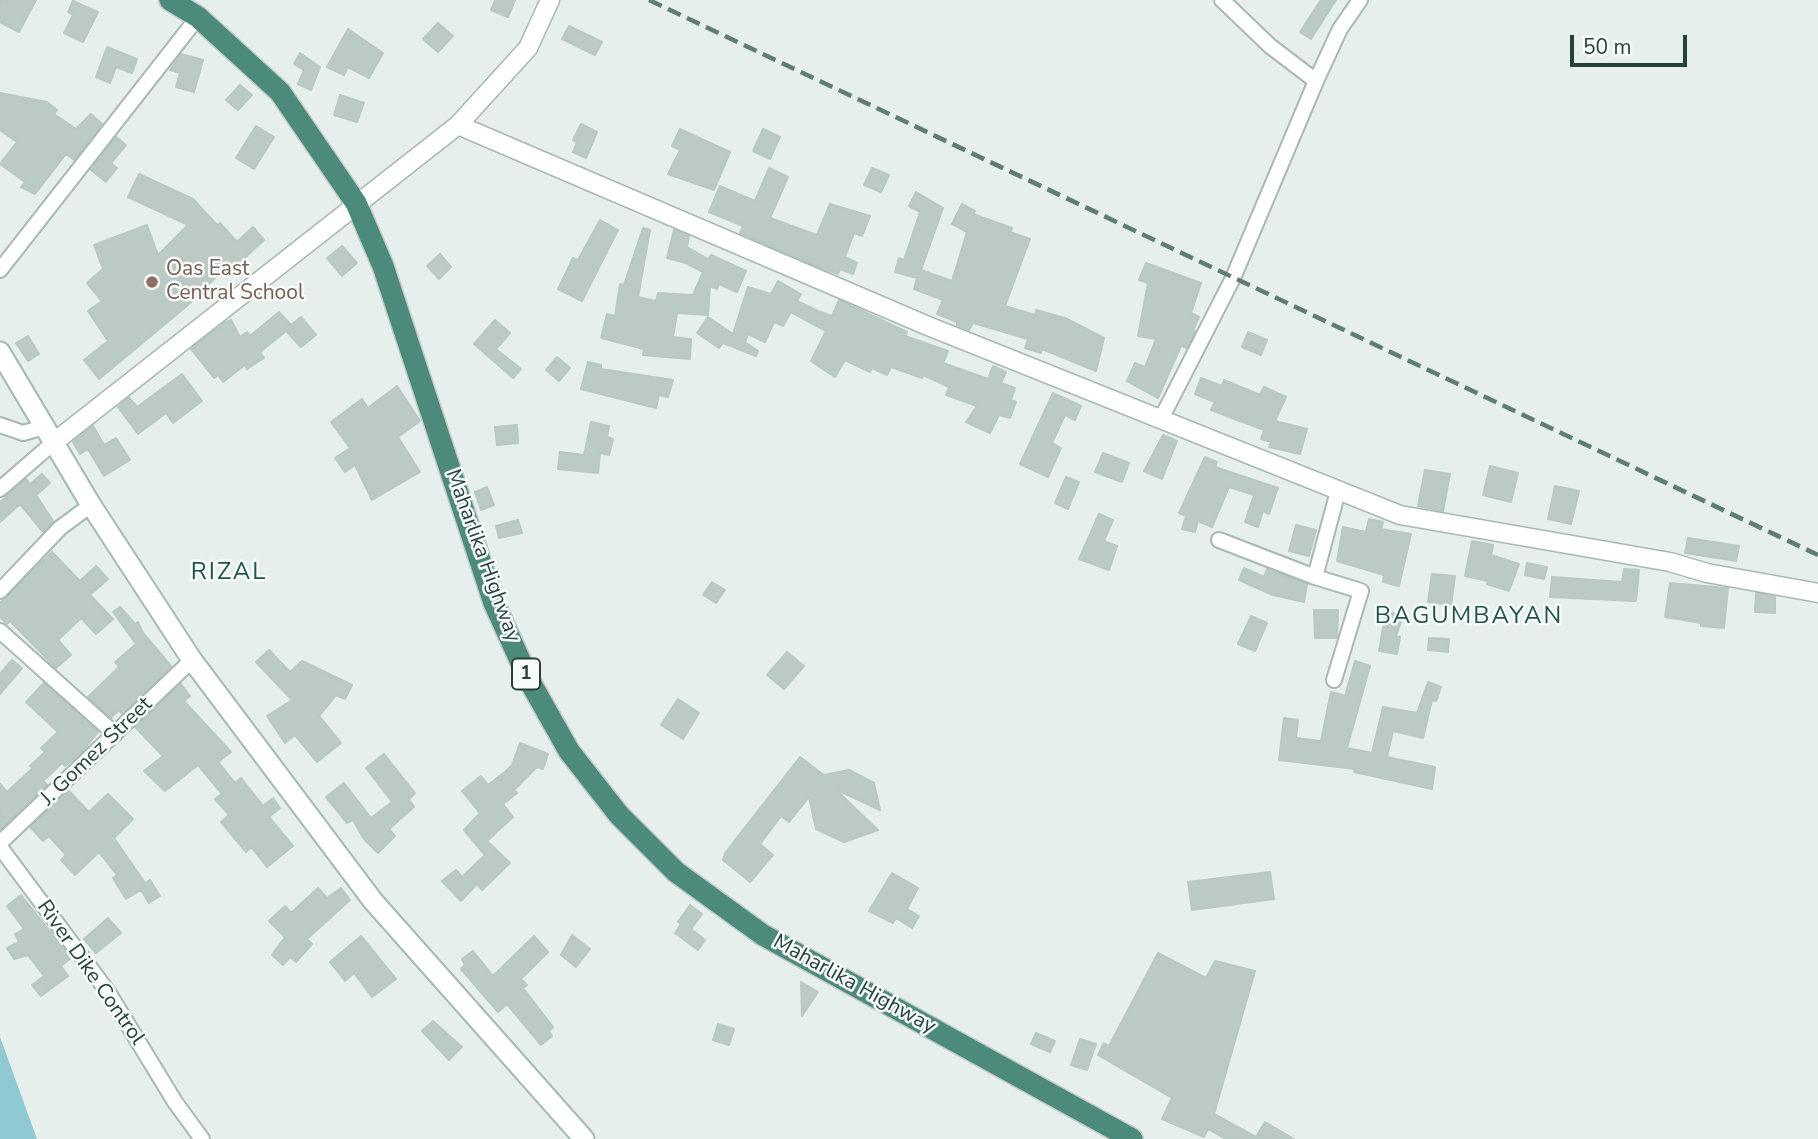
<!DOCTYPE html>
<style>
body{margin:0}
#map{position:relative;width:1818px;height:1139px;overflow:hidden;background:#e6efeb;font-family:"Nunito Sans",sans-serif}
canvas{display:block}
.scale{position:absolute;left:1570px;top:35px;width:117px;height:32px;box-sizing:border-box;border:4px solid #24423a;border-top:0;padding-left:9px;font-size:21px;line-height:24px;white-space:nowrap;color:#24423a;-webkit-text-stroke:5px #f7fbf9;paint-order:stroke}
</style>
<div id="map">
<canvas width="1818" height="1139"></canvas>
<div class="scale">50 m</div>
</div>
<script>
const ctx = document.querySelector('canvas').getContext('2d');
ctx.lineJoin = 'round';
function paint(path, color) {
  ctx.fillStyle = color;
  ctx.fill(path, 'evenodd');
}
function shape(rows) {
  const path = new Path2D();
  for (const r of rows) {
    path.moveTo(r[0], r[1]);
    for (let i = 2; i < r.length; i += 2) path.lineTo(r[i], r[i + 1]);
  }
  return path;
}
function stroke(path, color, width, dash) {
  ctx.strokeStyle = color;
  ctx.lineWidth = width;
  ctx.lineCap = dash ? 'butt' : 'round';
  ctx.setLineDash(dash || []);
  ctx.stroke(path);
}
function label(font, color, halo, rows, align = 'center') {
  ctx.font = font + ' "Nunito Sans",sans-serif';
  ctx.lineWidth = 5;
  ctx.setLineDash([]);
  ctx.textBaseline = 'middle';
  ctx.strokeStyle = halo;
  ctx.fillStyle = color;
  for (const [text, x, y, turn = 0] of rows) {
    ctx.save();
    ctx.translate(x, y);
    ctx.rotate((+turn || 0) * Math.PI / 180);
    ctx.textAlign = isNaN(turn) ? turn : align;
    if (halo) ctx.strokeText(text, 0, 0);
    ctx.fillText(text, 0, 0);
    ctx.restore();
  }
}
const water = shape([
 [0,1037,37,1139,0,1139]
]);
const building = shape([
 [0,0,36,0,19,32,0,22,0,0],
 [495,0,515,0,508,17,491,10,495,0],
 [1321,0,1336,0,1311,39,1300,32,1321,0],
 [73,1,98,12,83,42,64,33,73,15,68,12,73,1],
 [438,23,453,36,438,52,423,39,438,23],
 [569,26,602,42,595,55,562,39,569,26],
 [348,29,383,53,369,78,348,67,344,75,327,67,348,29],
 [107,47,137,59,132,73,116,67,110,83,96,77,107,47],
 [300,53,320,67,311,90,298,84,304,70,294,64,300,53],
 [181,54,203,60,194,92,176,87,180,73,170,70,181,54],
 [240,85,252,95,238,110,226,100,240,85],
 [0,93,47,102,57,110,54,114,76,129,91,114,102,124,74,160,66,154,35,194,21,187,25,182,0,164,17,142,0,130,0,93],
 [340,95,364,103,357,122,334,115,340,95],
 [581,124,597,132,586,158,573,152,577,142,573,140,581,124],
 [256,126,274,137,254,169,236,158,256,126],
 [680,129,730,152,714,190,668,174,680,150,672,146,680,129],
 [763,129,780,137,770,159,753,151,763,129],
 [116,137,126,145,111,163,117,168,106,182,91,170,116,137],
 [769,168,788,177,770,218,817,235,830,204,870,216,862,236,854,233,845,257,857,263,853,274,840,269,838,274,821,268,740,233,743,226,709,212,720,186,755,201,769,168],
 [872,168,889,175,881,192,864,185,872,168],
 [139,174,193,199,217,225,220,223,237,242,253,227,264,240,234,268,230,263,188,305,99,379,84,360,108,341,88,311,102,301,87,283,103,269,94,245,147,225,158,255,188,225,128,197,139,174],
 [916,192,943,208,921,270,952,281,967,232,952,224,962,204,975,211,973,214,1012,228,1010,232,1030,239,1005,306,1035,315,1036,310,1065,318,1104,338,1096,371,1042,349,1041,353,1025,348,1028,339,973,323,969,330,957,325,957,322,937,314,943,300,914,289,917,278,895,272,899,258,904,260,920,212,909,206,916,192],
 [600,220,618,230,582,301,558,289,573,258,578,260,600,220],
 [643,228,650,230,638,297,656,301,658,293,693,295,703,272,686,263,667,258,674,230,689,236,687,247,708,259,711,255,746,271,737,292,719,284,717,289,710,286,708,315,677,313,673,337,691,339,690,359,643,355,644,349,601,338,607,314,615,316,620,284,624,285,643,228],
 [342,246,357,263,342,276,327,258,342,246],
 [440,254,451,267,439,279,427,266,440,254],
 [1146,263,1201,283,1191,313,1199,317,1193,330,1195,331,1187,348,1181,346,1158,398,1127,381,1135,363,1145,367,1156,339,1138,336,1148,283,1139,280,1146,263],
 [778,281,801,294,797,301,818,311,832,316,839,300,907,332,905,336,948,351,943,363,988,379,993,366,1006,372,1001,383,1015,388,1011,400,1016,402,1010,418,999,415,990,433,966,422,977,406,946,395,949,387,923,375,922,378,891,367,887,375,872,368,870,372,845,360,835,377,811,361,826,331,791,312,783,326,774,322,765,342,748,334,745,342,758,351,756,356,723,343,719,348,697,333,708,317,733,334,748,287,771,294,778,281],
 [279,312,291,325,301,317,316,335,301,347,286,331,260,352,264,358,247,369,245,365,223,382,218,375,214,378,191,349,224,323,231,320,240,337,247,332,250,336,279,312],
 [495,320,510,333,496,349,521,369,513,378,474,344,495,320],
 [1248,332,1267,340,1261,355,1242,347,1248,332],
 [28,336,39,354,28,361,16,343,28,336],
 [557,357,570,368,559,381,546,370,557,357],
 [588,362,601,365,601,369,673,380,668,397,659,395,656,408,581,389,588,362],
 [182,374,202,401,173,423,166,413,138,434,118,407,129,397,137,407,182,374],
 [1201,378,1222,386,1224,380,1260,395,1264,387,1286,397,1275,421,1307,429,1300,454,1269,447,1271,442,1261,439,1264,430,1211,410,1215,402,1195,394,1201,378],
 [397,386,420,421,398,437,420,472,372,500,355,465,345,472,335,458,350,448,331,422,362,399,368,408,397,386],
 [1053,393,1081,406,1075,420,1065,415,1052,443,1061,448,1048,477,1020,464,1053,393],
 [591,422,609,426,607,437,613,439,609,455,600,453,598,473,558,469,560,452,584,455,591,422],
 [517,425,518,443,497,445,495,427,517,425],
 [93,426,104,445,116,438,130,460,104,476,88,449,80,454,73,442,93,426],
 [1163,435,1177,441,1162,479,1144,471,1163,435],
 [1103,453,1129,463,1122,482,1095,472,1103,453],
 [1205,457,1217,462,1215,467,1278,488,1269,514,1263,511,1258,527,1245,522,1254,495,1229,487,1212,527,1198,521,1195,532,1182,529,1186,516,1179,513,1205,457],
 [1490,466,1518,473,1511,502,1483,495,1490,466],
 [1425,470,1450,474,1443,511,1418,506,1425,470],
 [42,474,50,483,36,495,53,521,43,532,20,504,0,522,0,502,26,479,30,484,42,474],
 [1066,477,1079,482,1068,509,1055,503,1066,477],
 [1555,486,1579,491,1571,524,1548,519,1555,486],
 [487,487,494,505,481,510,475,492,487,487],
 [1099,514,1113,520,1104,541,1117,546,1109,570,1079,559,1099,514],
 [1369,519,1383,522,1381,529,1411,534,1399,586,1383,582,1384,575,1337,561,1343,527,1366,532,1369,519],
 [518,520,522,533,499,538,496,526,518,520],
 [1296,525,1316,530,1309,556,1289,551,1296,525],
 [1688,538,1739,546,1736,561,1685,553,1688,538],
 [1472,541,1493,545,1491,555,1519,564,1509,591,1487,584,1488,581,1465,576,1472,541],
 [52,552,80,581,96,566,108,579,90,595,113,619,96,634,81,618,58,640,71,655,56,668,10,621,7,624,0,617,0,603,52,552],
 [1527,563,1547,567,1544,579,1525,575,1527,563],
 [1244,568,1264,577,1267,569,1307,584,1304,602,1273,595,1239,580,1244,568],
 [1624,569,1639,570,1636,601,1550,597,1552,577,1622,582,1624,569],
 [1432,574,1455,576,1451,605,1428,602,1432,574],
 [712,582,725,590,716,603,703,595,712,582],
 [1670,583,1728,588,1724,628,1701,626,1701,623,1665,617,1670,583],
 [1756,593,1775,597,1775,613,1755,612,1756,593],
 [120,607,135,624,138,622,143,633,171,666,122,714,119,710,111,718,88,697,119,667,115,662,136,644,113,612,120,607],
 [1314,610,1338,610,1337,638,1315,638,1314,610],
 [1386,611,1403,616,1396,636,1400,637,1397,654,1379,651,1386,611],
 [1251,616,1267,623,1255,651,1238,644,1251,616],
 [1429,638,1449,639,1448,652,1428,650,1429,638],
 [269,650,290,672,302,661,352,685,345,699,336,695,319,716,341,743,317,762,295,735,285,743,267,716,292,700,256,662,269,650],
 [787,652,804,666,784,689,767,675,787,652],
 [12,660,22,668,0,694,0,674,12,660],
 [1355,661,1370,666,1347,748,1372,753,1383,707,1417,713,1428,682,1441,687,1436,701,1432,700,1423,738,1393,731,1387,757,1435,767,1432,789,1354,772,1355,769,1279,760,1284,718,1298,720,1296,738,1321,741,1331,692,1345,696,1355,661],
 [44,683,98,732,80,754,65,766,62,763,43,781,47,785,1,829,0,784,7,792,33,768,30,766,45,752,41,748,58,732,26,702,44,683],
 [181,684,190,696,184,701,231,752,218,762,235,783,241,778,263,806,273,798,280,808,269,817,293,846,267,867,251,847,246,852,221,822,229,815,215,799,222,794,198,765,165,791,144,771,163,756,135,727,181,684],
 [678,699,699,713,683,739,661,725,678,699],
 [520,743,548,754,543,769,537,767,514,790,517,793,503,804,513,817,487,841,510,863,482,890,477,884,461,901,442,881,456,870,462,877,485,855,464,830,480,813,462,791,481,776,488,785,506,771,512,765,520,743],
 [384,754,415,793,409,799,414,807,389,829,395,836,378,853,364,839,353,820,347,823,326,797,344,783,371,818,392,802,366,768,384,754],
 [800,757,824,775,849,770,874,783,880,810,835,789,878,830,844,842,816,829,809,797,789,822,781,816,760,844,773,855,750,882,723,860,725,853,800,757],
 [69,791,89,812,108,794,133,819,114,838,145,883,150,880,160,896,149,903,141,890,126,899,113,878,117,875,99,852,75,875,61,860,66,855,49,836,43,841,30,827,69,791],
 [1270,872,1274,899,1192,910,1188,882,1270,872],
 [892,873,918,888,907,909,919,916,912,928,896,918,893,923,869,911,892,873],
 [318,888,327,898,341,888,350,900,307,939,312,944,296,962,290,957,283,965,272,955,285,937,269,921,285,906,291,913,318,888],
 [21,895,71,958,61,966,68,976,41,996,32,985,44,976,28,955,14,959,7,948,19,942,15,934,24,929,7,906,21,895],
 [690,905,702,914,691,929,705,940,698,950,675,933,681,924,678,922,690,905],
 [108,918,121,933,96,953,84,939,108,918],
 [572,935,590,949,576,967,561,955,572,935],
 [361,936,396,979,372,997,354,973,345,981,330,962,361,936],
 [534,936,548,952,521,979,527,985,523,988,553,1027,549,1031,552,1036,541,1045,507,1004,498,1012,461,969,465,965,462,959,473,951,493,976,534,936],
 [1158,953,1206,978,1215,961,1255,971,1214,1114,1256,1137,1265,1122,1294,1139,1226,1139,1208,1129,1204,1137,1162,1119,1172,1098,1098,1055,1104,1043,1109,1046,1158,953],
 [801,982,818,992,802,1016,801,982],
 [433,1021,462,1047,449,1060,422,1031,433,1021],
 [718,1024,734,1029,729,1045,713,1040,718,1024],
 [1036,1033,1055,1041,1050,1052,1031,1044,1036,1033],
 [1080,1039,1096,1044,1087,1070,1071,1065,1080,1039]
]);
const minor = shape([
 [1222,0,1270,46,1316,81,1340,29,1360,0],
 [0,270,198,17],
 [1161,419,1233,278,1316,81],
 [0,425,23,433,44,427],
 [0,489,53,443],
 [1219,540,1315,577],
 [0,591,60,528,91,505],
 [0,631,115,734],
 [1334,680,1361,591,1315,577,1338,491],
 [0,843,192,660],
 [0,847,108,992,175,1102,202,1139]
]);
const tertiary = shape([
 [458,125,928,326,1400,515,1670,562,1707,573,1818,593],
 [53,443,458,125,528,48,550,0]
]);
const secondary = shape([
 [0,352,91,505,192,660,373,901,584,1139]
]);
const trunk = shape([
 [170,0,198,17,280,92,356,203,383,266,494,603,529,680,569,751,619,815,676,872,763,935,1132,1139]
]);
const rail = shape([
 [649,0,1818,555]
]);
const markers = [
 [152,282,7,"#8d6e63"]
];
const shields = [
 [526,674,28]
];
const shieldNames = [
 ["1",526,674]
];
const educationNames = [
 ["Oas East",166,270],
 ["Central School",166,294]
];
const streetNames = [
 ["Maharlika Highway",482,556,70],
 ["J. Gomez Street",97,752,-44],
 ["River Dike Control",90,973,55],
 ["Maharlika Highway",854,985,29]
];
const quarterNames = [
 ["RIZAL",229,573],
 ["BAGUMBAYAN",1469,617]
];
paint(water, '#8ec9d4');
paint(building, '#bbcac4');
stroke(building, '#b8c9c2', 2);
stroke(minor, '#a8b8b2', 18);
stroke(tertiary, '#a8b8b2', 21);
stroke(secondary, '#a4bbb3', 23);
stroke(trunk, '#c2cac8', 24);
stroke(minor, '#fff', 14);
stroke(tertiary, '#fff', 18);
stroke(secondary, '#fff', 19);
stroke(trunk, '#4c8a7c', 21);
stroke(rail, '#5f7d75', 4.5, [14, 7]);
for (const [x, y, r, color] of markers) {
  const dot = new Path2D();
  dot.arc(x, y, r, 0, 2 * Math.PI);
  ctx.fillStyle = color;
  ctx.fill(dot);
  stroke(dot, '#f7fbf9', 2.5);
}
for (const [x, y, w] of shields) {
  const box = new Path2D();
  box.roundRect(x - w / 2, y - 15.5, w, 31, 5);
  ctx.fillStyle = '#f7fbf9';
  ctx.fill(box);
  stroke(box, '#24423a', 2);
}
label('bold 19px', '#24423a', null, shieldNames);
label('21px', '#785e54', '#f7fbf9', educationNames, 'left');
label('21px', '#24423a', '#f7fbf9', streetNames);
ctx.letterSpacing = '2px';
label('24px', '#1f5548', '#f7fbf9', quarterNames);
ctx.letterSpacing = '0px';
</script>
